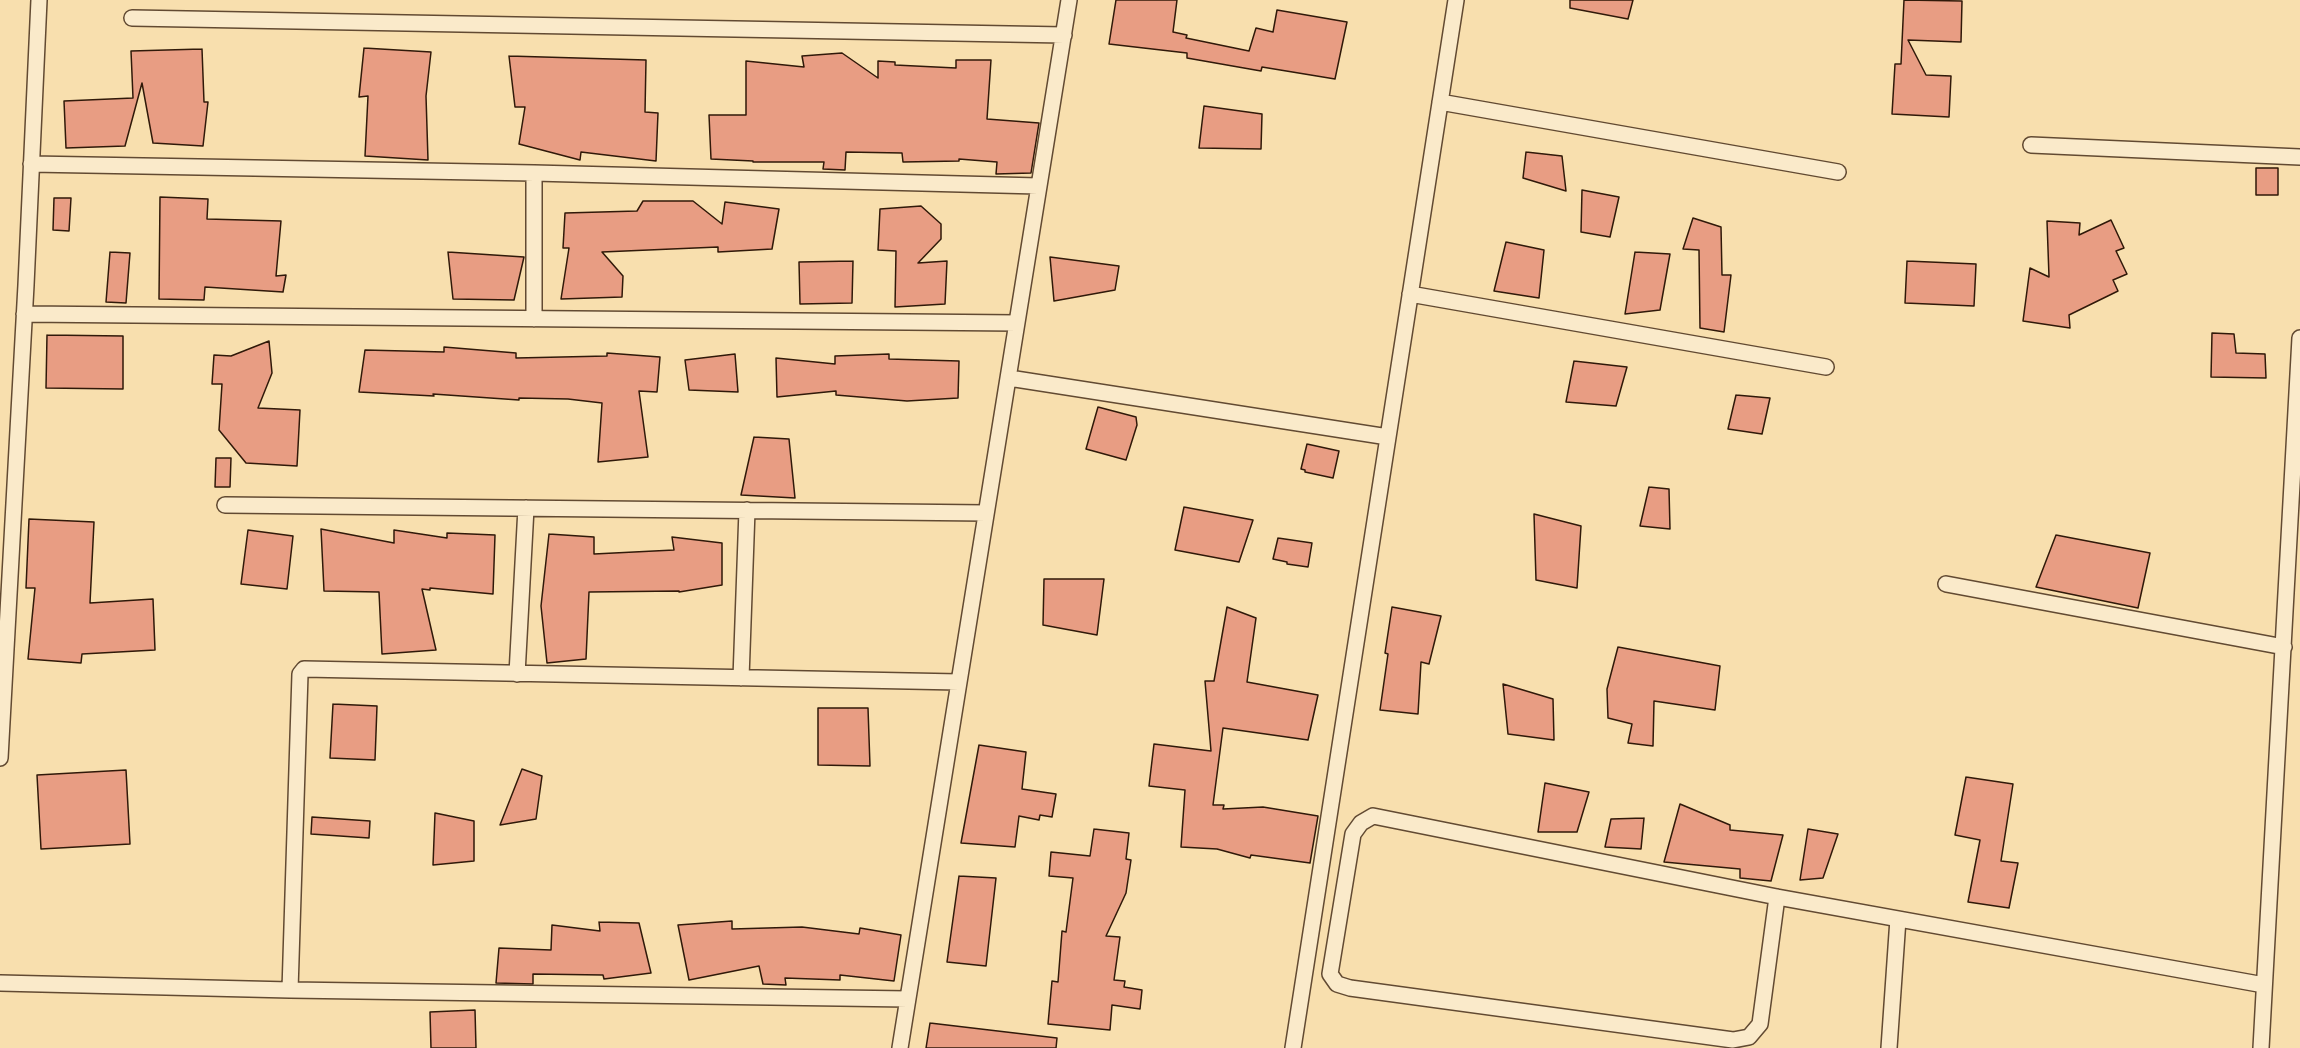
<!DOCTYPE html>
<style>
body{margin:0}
canvas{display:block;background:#f8dfae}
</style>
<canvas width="2300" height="1048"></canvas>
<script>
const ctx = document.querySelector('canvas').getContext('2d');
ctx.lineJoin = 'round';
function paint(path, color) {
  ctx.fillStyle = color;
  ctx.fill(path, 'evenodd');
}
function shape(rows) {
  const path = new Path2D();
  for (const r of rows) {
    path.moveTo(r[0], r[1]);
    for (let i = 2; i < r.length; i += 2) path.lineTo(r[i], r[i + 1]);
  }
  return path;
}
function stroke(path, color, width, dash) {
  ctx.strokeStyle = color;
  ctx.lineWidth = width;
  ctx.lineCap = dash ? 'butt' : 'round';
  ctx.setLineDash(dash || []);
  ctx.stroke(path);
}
const building = shape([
 [1116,0,1177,0,1173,32,1187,35,1186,38,1249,51,1256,28,1273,32,1277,10,1347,22,1335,79,1262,67,1261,71,1187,58,1187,53,1109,44,1116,0],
 [1570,0,1633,0,1628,19,1570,8,1570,0],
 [1904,0,1962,1,1961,42,1908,40,1926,75,1951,76,1949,117,1892,114,1895,64,1901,64,1904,0],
 [364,48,431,52,426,96,428,160,365,156,368,96,359,97,364,48],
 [202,49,204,102,208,102,203,146,153,143,142,83,125,146,66,148,64,101,133,98,131,51,202,49],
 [842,53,878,78,878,61,895,62,895,65,956,68,956,60,991,60,987,119,1039,123,1031,173,996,174,997,162,959,159,959,161,903,162,902,153,846,152,845,170,823,169,824,162,753,162,753,161,711,159,709,115,746,115,746,61,804,67,802,56,842,53],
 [509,56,646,60,645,112,658,113,656,161,581,152,580,160,519,144,525,107,515,107,509,56],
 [1204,106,1262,114,1261,149,1199,148,1204,106],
 [1526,152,1562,156,1566,191,1523,178,1526,152],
 [2256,168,2278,168,2278,195,2256,195,2256,168],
 [1582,190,1619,197,1610,237,1581,232,1582,190],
 [160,197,208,199,207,219,281,221,276,276,286,275,283,292,205,287,204,300,159,299,160,197],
 [54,198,71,198,69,231,53,230,54,198],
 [643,201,693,201,722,224,725,202,779,209,772,249,718,252,718,247,602,252,623,276,622,297,561,299,569,248,563,248,565,213,637,211,643,201],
 [921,206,941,224,941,239,918,263,947,261,945,304,895,307,896,251,878,250,880,209,921,206],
 [1693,218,1721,227,1722,275,1731,275,1724,332,1700,328,1699,250,1683,249,1693,218],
 [2111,220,2124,248,2116,251,2127,274,2113,280,2118,291,2069,315,2070,328,2023,321,2030,268,2049,277,2047,221,2080,223,2079,235,2111,220],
 [1506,242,1544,250,1539,298,1494,291,1506,242],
 [110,252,130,253,126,303,106,302,110,252],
 [448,252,524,257,514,300,453,299,448,252],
 [1635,252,1670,254,1660,310,1625,314,1635,252],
 [1050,257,1119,266,1115,290,1054,301,1050,257],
 [853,261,852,303,800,304,799,262,853,261],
 [1907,261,1976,264,1974,306,1905,303,1907,261],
 [2212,333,2234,334,2236,353,2265,354,2266,378,2211,377,2212,333],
 [47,335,123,336,123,389,46,388,47,335],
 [269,341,272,373,258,408,300,410,297,466,246,463,219,430,222,384,212,384,214,355,231,356,269,341],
 [444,347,516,353,516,358,607,356,607,353,660,357,657,392,639,391,648,457,598,462,602,403,568,399,519,398,519,400,433,394,434,396,359,392,365,350,444,352,444,347],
 [735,354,738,392,689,390,685,360,735,354],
 [889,354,889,359,959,361,958,398,907,401,836,395,836,391,777,397,776,358,835,364,835,356,889,354],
 [1574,361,1627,367,1616,406,1566,402,1574,361],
 [1736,395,1770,398,1762,434,1728,429,1736,395],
 [1098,407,1136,417,1137,425,1126,460,1086,449,1098,407],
 [754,437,789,439,795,498,741,495,754,437],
 [1307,444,1339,451,1333,478,1305,472,1305,470,1301,469,1307,444],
 [216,458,231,458,230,487,215,487,216,458],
 [1649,487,1669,489,1670,529,1640,526,1649,487],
 [1184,507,1253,520,1239,562,1175,550,1184,507],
 [1534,514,1581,526,1577,588,1536,580,1534,514],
 [29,519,94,522,90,603,153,599,155,650,82,654,81,663,28,659,35,588,26,588,29,519],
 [321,529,394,543,394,530,447,538,447,533,495,535,493,594,430,588,430,590,422,589,436,650,382,654,379,592,324,591,321,529],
 [248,530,293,536,287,589,241,584,248,530],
 [549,534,594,537,594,554,674,550,672,537,722,543,722,585,679,592,679,591,589,592,586,659,547,663,541,606,549,534],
 [2056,535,2150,553,2138,608,2036,587,2056,535],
 [1278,538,1312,543,1308,567,1287,564,1287,562,1273,559,1278,538],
 [1044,579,1104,579,1097,635,1043,625,1044,579],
 [1227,607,1256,618,1247,682,1318,695,1308,740,1223,728,1213,805,1224,805,1223,809,1263,807,1318,816,1310,863,1251,855,1250,858,1217,849,1181,847,1185,790,1149,786,1154,744,1211,751,1205,681,1214,681,1227,607],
 [1392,607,1441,616,1429,664,1421,662,1418,714,1380,710,1388,654,1385,653,1392,607],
 [1618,647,1720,666,1715,710,1654,701,1653,746,1628,743,1632,724,1608,718,1607,689,1618,647],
 [1503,684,1553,699,1554,740,1508,734,1503,684],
 [333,704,377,706,375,760,330,758,333,704],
 [818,708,868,708,870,766,818,765,818,708],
 [979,745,1026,752,1022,789,1056,794,1052,817,1040,815,1039,820,1019,816,1015,847,961,843,979,745],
 [522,769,542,776,536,819,500,825,522,769],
 [126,770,130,844,41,849,37,775,126,770],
 [1966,777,2013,784,2001,861,2018,863,2009,908,1968,902,1980,840,1955,835,1966,777],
 [1545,783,1589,792,1577,832,1538,832,1545,783],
 [1680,804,1730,825,1730,830,1783,835,1771,881,1740,878,1740,869,1664,862,1680,804],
 [435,813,474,821,474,861,433,865,435,813],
 [312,817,370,821,369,838,311,834,312,817],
 [1644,818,1641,849,1605,847,1611,819,1644,818],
 [1094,829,1129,833,1126,859,1131,860,1126,893,1106,936,1120,937,1114,980,1125,981,1124,987,1142,990,1140,1009,1112,1005,1110,1030,1048,1024,1052,981,1058,982,1062,931,1066,932,1073,878,1049,876,1051,852,1090,856,1094,829],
 [1808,829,1838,834,1823,878,1800,880,1808,829],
 [959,876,996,878,986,966,947,962,959,876],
 [732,921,732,929,802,927,859,934,860,928,901,935,894,981,840,975,840,980,785,978,786,985,763,984,759,966,689,980,678,925,732,921],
 [599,922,639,923,651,973,604,979,603,975,533,974,533,984,496,983,499,948,551,950,552,925,600,931,599,922],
 [475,1010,476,1048,431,1048,430,1012,475,1010],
 [930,1023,1057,1038,1056,1048,926,1048,930,1023]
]);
const minor = shape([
 [132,18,1064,35],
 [1440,102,1838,172],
 [2031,145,2300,157],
 [31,164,534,173,1038,186],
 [1410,294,1826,367],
 [24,314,1017,323],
 [534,319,534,173],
 [1009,378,1388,437],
 [225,505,986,513],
 [1946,584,2284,647],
 [517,674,526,508],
 [741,678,747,510],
 [0,758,26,285,39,0],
 [1777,897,1760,1024,1749,1037,1733,1040,1350,988,1337,984,1330,974,1353,834,1361,823,1373,816,1777,897,2264,985],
 [0,983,290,990,908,999],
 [290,990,300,674,304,669,959,682],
 [900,1048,1069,0],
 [1293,1048,1456,0],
 [1889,1048,1898,919],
 [2261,1048,2300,338]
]);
paint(building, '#e89d83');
stroke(building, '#301909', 1.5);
stroke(minor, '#624a32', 18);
stroke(minor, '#faeaca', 15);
</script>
